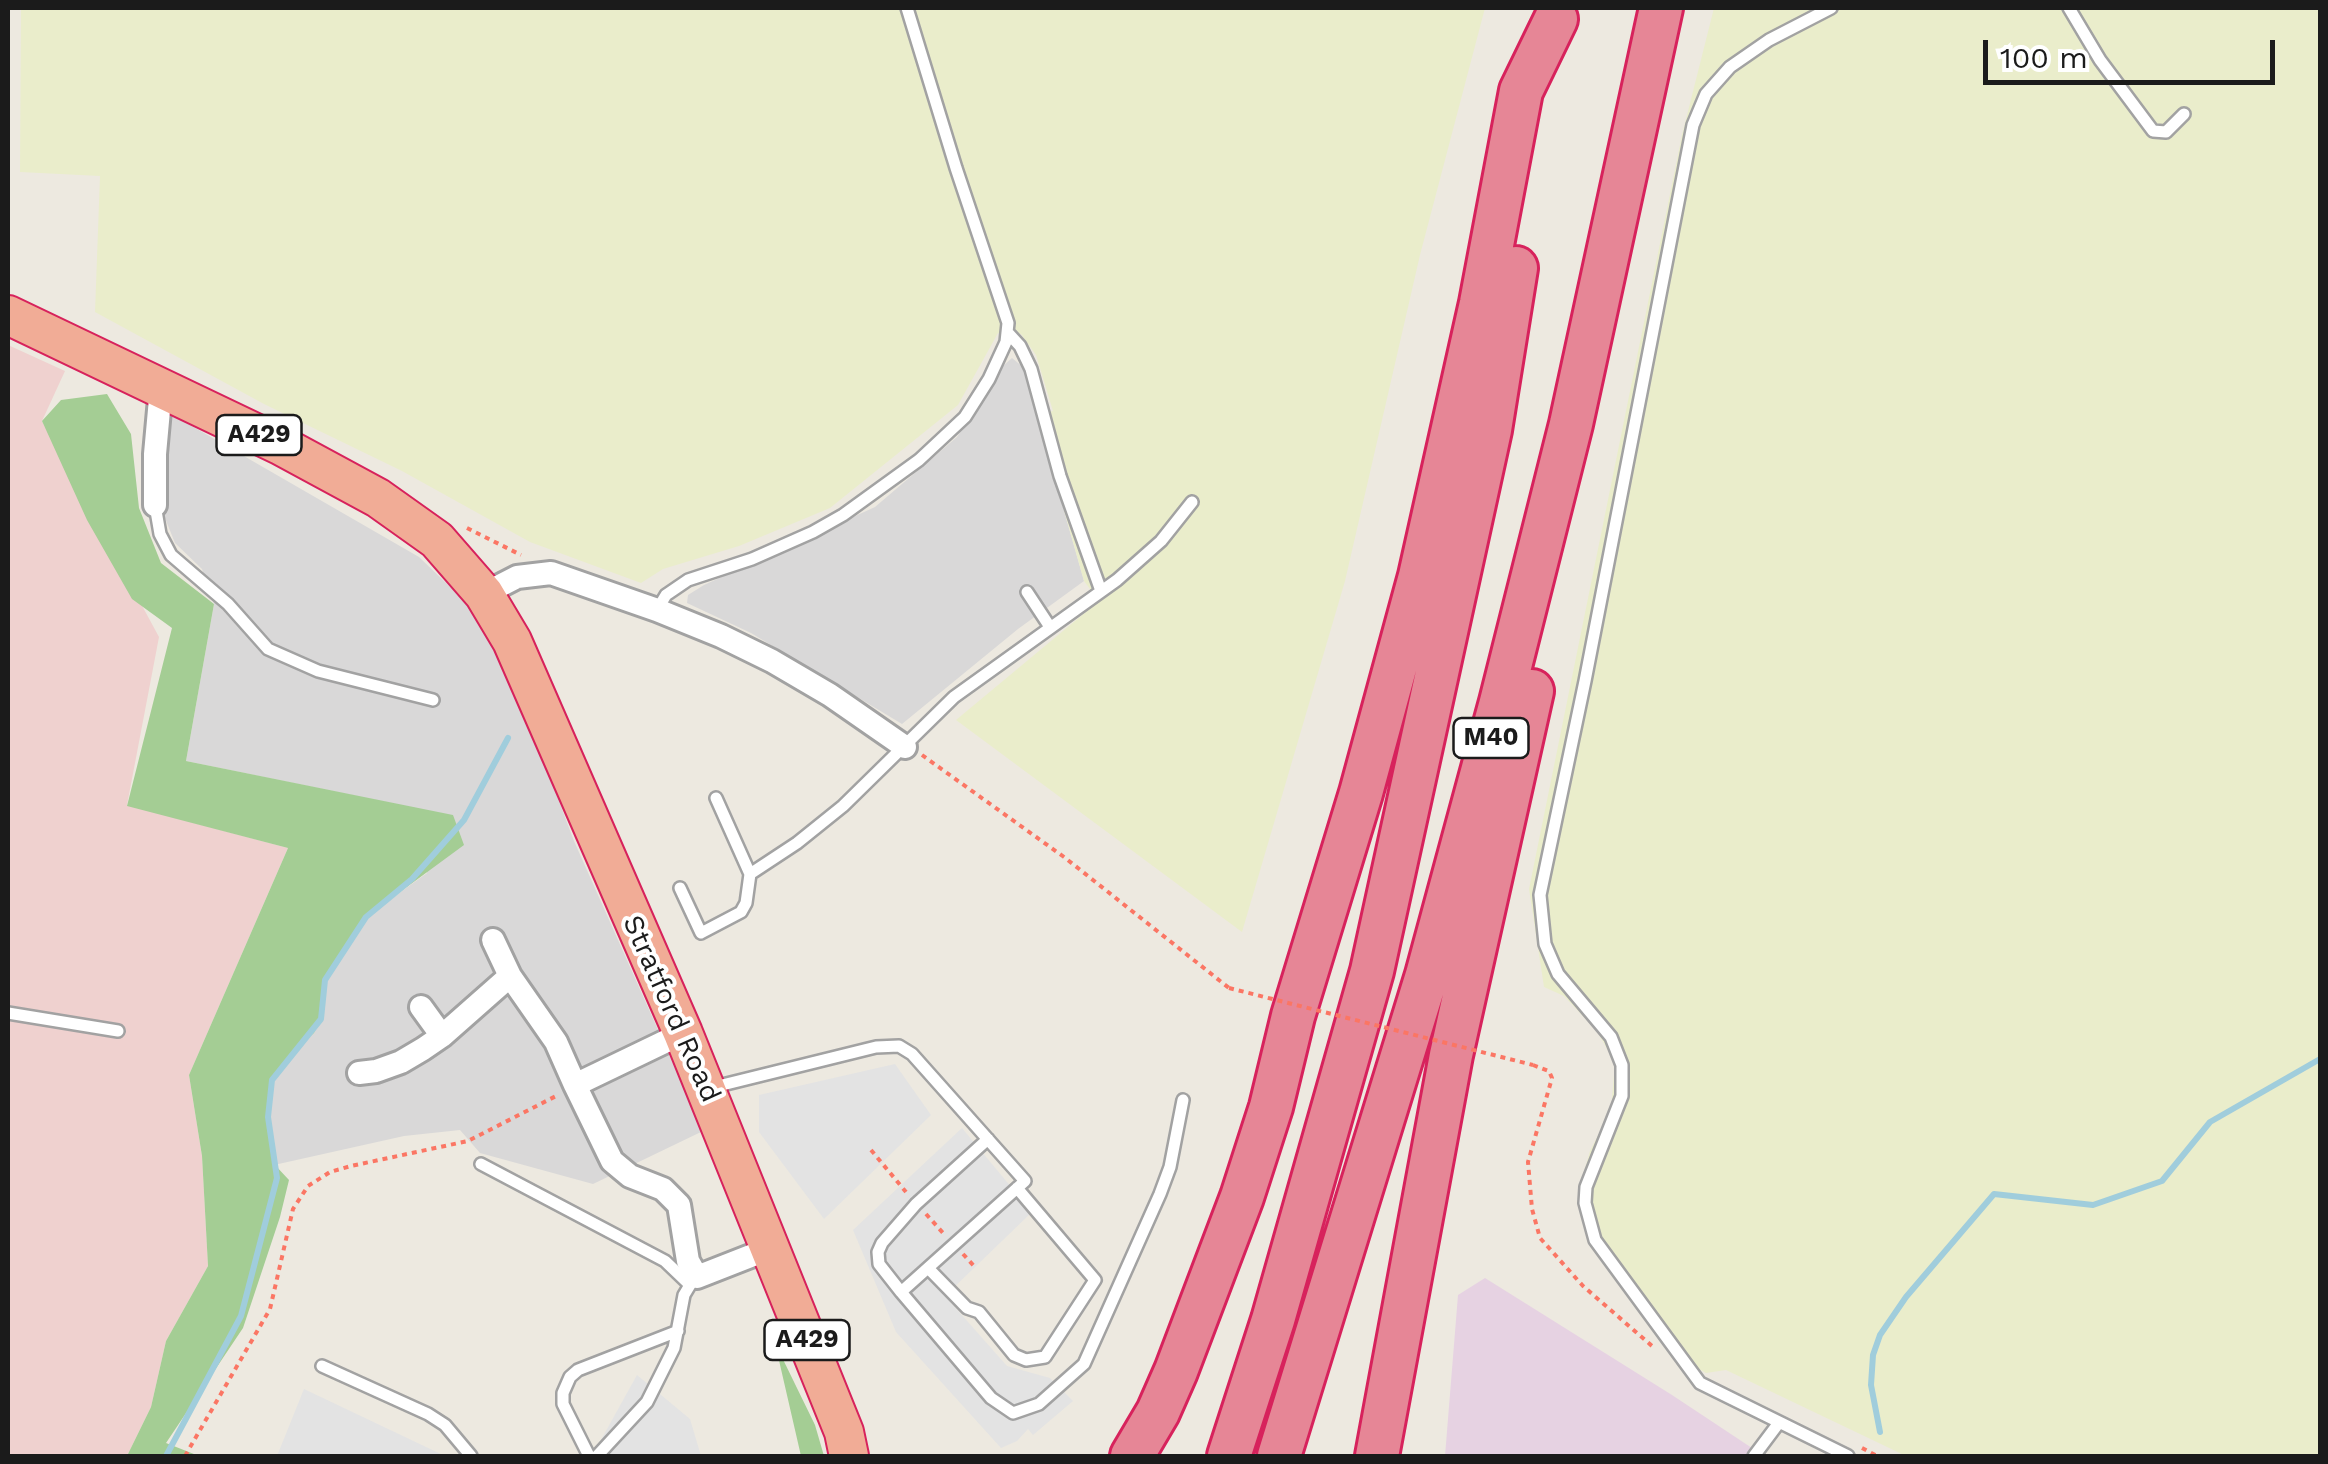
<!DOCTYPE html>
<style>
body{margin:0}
#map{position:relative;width:2328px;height:1464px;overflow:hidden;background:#ede9e0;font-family:"Work Sans",sans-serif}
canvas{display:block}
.frame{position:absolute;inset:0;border:10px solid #1b1b1b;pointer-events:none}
.scale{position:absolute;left:1983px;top:40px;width:292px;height:45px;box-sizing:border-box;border:5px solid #1b1b1b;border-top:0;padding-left:12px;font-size:30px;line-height:35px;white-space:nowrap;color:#1b1b1b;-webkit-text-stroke:8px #fff;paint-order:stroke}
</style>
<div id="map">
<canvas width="2328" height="1464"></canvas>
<div class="frame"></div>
<div class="scale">100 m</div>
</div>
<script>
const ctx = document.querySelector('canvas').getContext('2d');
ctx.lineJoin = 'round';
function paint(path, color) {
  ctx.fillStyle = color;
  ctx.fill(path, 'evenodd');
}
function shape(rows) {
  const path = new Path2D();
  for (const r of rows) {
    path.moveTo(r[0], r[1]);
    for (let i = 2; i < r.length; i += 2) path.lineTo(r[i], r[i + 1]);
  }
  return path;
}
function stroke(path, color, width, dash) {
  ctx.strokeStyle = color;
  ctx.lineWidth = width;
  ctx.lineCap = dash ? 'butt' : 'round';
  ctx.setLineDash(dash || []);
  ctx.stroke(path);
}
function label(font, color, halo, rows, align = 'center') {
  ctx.font = font + ' "Work Sans",sans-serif';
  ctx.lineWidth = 8;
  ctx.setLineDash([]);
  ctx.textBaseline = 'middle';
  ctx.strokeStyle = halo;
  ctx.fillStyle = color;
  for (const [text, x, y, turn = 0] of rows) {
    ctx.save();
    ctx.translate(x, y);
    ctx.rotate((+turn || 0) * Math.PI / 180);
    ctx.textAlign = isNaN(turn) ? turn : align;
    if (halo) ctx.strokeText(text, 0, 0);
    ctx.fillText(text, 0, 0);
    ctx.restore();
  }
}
const residential = shape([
 [1012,358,1023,367,1084,581,1018,629,902,724,751,633,687,603,688,595,704,585,875,507,957,437,1003,366],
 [171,414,419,557,494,629,574,841,703,1131,593,1184,480,1153,460,1130,404,1136,274,1165,268,1117,272,1080,290,1054,314,1033,321,1019,325,980,366,917,427,873,424,810,186,761,214,604,202,569,175,543,163,513]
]);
const commercial = shape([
 [8,345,65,371,42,421,159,637,127,805,288,848,189,1075,202,1156,208,1266,166,1341,151,1407,127,1456,8,1456]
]);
const industrial = shape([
 [1485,1278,1672,1395,1764,1456,1445,1456,1458,1295]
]);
const farmland = shape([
 [21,8,1485,8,1420,255,1345,581,1242,932,956,720,1099,601,1084,581,1037,415,1053,411,1036,355,1021,334,998,333,958,405,830,508,739,546,663,569,641,583,530,542,402,471,264,404,95,312,100,176,20,172],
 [1714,8,2320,8,2320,1456,1906,1456,1726,1370,1706,1373,1669,1352,1584,1229,1583,1176,1590,1151,1611,1110,1615,1063,1597,1031,1564,996,1544,987,1529,889,1682,135]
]);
const forest = shape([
 [107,394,131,434,139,508,161,563,214,604,186,761,453,815,464,845,366,917,325,980,321,1019,314,1033,290,1054,272,1080,268,1117,274,1164,289,1180,280,1217,243,1328,166,1443,199,1456,127,1456,151,1407,166,1341,208,1266,202,1156,189,1075,288,848,127,806,172,628,132,599,87,520,42,421,61,400],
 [775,1343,815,1425,824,1456,801,1456]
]);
const parking = shape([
 [895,1064,931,1115,824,1219,759,1132,759,1095],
 [962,1128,1032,1212,945,1296,1007,1366,1050,1378,1073,1401,1033,1435,1028,1429,1017,1441,1001,1448,896,1332,853,1230],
 [637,1375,690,1419,701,1456,592,1456],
 [304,1389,445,1456,277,1456]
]);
const stream = shape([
 [1880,1432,1871,1385,1873,1355,1880,1335,1906,1297,1994,1194,2093,1205,2162,1181,2210,1122,2320,1059],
 [166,1456,241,1316,277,1178,268,1117,272,1080,321,1019,325,980,366,917,412,879,464,820,508,738]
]);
const path = shape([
 [467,528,521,555],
 [922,755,1064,857,1229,988],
 [1533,1065,1549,1071,1552,1078,1528,1162,1532,1209,1540,1238,1583,1286,1652,1346],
 [871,1150,906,1192],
 [926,1214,943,1233],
 [963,1254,974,1266],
 [1862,1448,1877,1456],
 [185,1456,270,1309,293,1209,308,1186,330,1172,351,1166,468,1141,558,1095]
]);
const service = shape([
 [1831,8,1769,40,1730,67,1706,94,1693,125,1585,681,1540,895,1545,944,1558,974,1611,1037,1622,1065,1622,1096,1586,1187,1585,1203,1595,1240,1700,1383,1848,1456],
 [2069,8,2100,60,2153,131,2166,132,2184,114],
 [1009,334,1020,346,1031,369,1060,476,1101,591],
 [155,505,160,534,171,555,228,604,268,649,318,671,433,700],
 [1027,592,1050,627],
 [657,610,666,595,688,580,752,559,813,532,843,515,919,460,965,417,989,379,1006,342,1008,323,956,168,907,8],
 [750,874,797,843,843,806,954,697,1117,580,1161,541,1192,502],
 [680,888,701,933,741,912,746,903,750,874,716,798],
 [8,1013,118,1031],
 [710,1088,876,1047,899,1046,912,1054,1025,1181,901,1292,991,1398,1013,1413,1039,1404,1084,1364,1160,1194,1170,1167,1183,1100],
 [481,1164,665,1261,689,1284],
 [928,1268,967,1308,979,1312,1014,1355,1026,1360,1045,1357,1095,1280,1017,1188],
 [901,1292,879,1264,878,1252,882,1243,916,1204,988,1139],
 [322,1366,428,1414,445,1425,471,1456],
 [589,1456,563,1404,563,1393,570,1377,578,1370,678,1331],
 [597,1456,647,1402,674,1348,684,1295,693,1280],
 [1754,1456,1778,1424]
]);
const minor = shape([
 [155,505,155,454,161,388],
 [484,594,517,577,551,573,657,610,721,636,772,661,830,695,905,747],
 [493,940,510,976,556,1042,575,1085,683,1033],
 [421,1007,442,1036],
 [359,1073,376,1071,401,1062,423,1049,442,1036,510,976],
 [575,1085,612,1161,630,1176,663,1189,679,1205,688,1261,697,1277,771,1248]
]);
const trunk = shape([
 [8,315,280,445,378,498,437,540,484,594,512,641,683,1033,844,1432,849,1456]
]);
const motorway = shape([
 [1132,1456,1158,1412,1176,1371,1242,1197,1271,1107,1293,1016,1361,793,1420,576,1481,303,1521,91,1556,19],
 [1229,1456,1273,1320,1372,971,1490,430,1516,268],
 [1279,1456,1427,975,1501,702,1571,424,1661,8],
 [1377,1456,1451,1055,1532,691]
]);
const pathBridge = shape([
 [1229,988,1533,1065]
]);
const shields = [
 [259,435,85],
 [1491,738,75],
 [807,1340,85]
];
const shieldNames = [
 ["A429",259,435],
 ["M40",1491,738],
 ["A429",807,1340]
];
const streetNames = [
 ["Stratford Road",671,1009,66]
];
paint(residential, '#d9d8d8');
paint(commercial, '#efd1cf');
paint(industrial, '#e6d2e2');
paint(farmland, '#eaedcb');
paint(forest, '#a4cd94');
paint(parking, '#e3e3e3');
stroke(stream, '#a0cddc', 6);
stroke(service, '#a2a2a2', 16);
stroke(minor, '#a2a2a2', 28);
stroke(trunk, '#d7225c', 42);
stroke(motorway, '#d7225c', 48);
stroke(path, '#fb7664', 4, [5, 5]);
stroke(service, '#fff', 11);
stroke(minor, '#fff', 22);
stroke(trunk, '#f1ac96', 38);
stroke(motorway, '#e68696', 42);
stroke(pathBridge, '#fb7664', 4, [5, 5]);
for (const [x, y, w] of shields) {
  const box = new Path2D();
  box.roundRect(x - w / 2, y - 20, w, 40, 8);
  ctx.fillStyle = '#fff';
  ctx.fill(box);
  stroke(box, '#1b1b1b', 2.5);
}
label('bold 25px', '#1b1b1b', null, shieldNames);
label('28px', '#1b1b1b', '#fff', streetNames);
</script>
